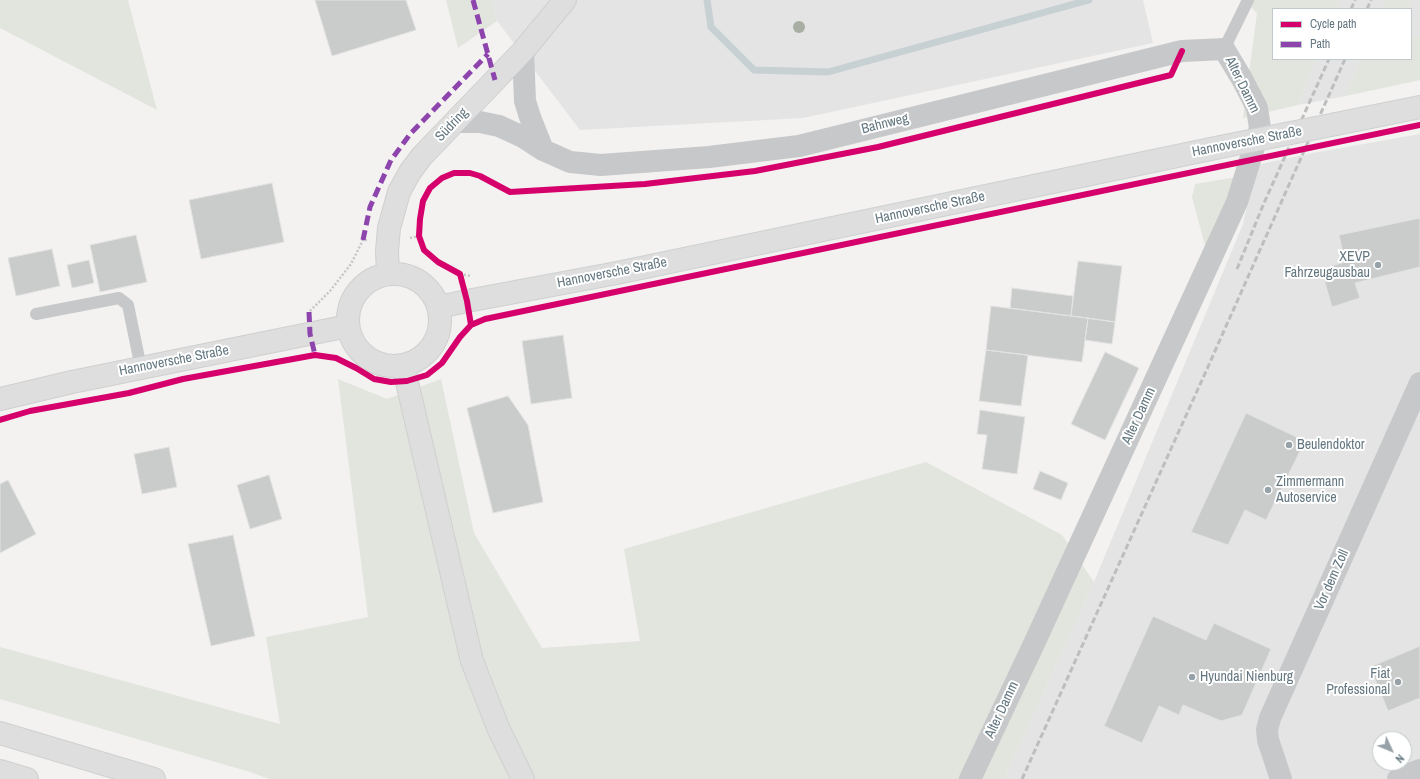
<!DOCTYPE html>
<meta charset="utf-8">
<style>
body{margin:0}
#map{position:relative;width:1420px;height:779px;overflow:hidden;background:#f3f2f1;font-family:"Archivo Narrow",sans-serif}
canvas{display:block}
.legend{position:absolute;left:1272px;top:8px;width:140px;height:52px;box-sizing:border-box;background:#fff;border:1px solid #c1c9cc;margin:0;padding:5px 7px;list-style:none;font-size:12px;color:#647780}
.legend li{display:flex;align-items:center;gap:8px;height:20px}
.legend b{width:20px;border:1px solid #c1c9cc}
.north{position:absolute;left:1372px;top:731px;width:40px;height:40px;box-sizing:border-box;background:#fff;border:1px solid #c1c9cc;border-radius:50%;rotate:134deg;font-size:11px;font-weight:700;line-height:16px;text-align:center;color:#647780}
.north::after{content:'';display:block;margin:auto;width:14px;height:18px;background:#96a2a8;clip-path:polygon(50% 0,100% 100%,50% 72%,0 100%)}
</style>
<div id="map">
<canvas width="1420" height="779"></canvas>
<ul class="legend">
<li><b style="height:5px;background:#d6006c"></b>Cycle path</li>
<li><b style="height:5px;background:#8e44ad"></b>Path</li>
</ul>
<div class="north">N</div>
</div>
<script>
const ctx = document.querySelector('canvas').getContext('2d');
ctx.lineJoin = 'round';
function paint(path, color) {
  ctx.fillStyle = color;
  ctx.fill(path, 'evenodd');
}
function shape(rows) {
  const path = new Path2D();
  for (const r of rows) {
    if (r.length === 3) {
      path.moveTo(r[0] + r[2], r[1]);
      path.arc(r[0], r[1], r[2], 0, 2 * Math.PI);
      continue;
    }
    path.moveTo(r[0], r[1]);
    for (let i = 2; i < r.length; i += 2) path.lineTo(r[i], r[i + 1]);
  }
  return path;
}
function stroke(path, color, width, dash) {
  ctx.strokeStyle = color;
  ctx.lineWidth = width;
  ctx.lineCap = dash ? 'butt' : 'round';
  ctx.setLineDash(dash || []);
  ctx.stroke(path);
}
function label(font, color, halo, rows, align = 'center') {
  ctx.font = font + ' "Archivo Narrow",sans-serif';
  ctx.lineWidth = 4;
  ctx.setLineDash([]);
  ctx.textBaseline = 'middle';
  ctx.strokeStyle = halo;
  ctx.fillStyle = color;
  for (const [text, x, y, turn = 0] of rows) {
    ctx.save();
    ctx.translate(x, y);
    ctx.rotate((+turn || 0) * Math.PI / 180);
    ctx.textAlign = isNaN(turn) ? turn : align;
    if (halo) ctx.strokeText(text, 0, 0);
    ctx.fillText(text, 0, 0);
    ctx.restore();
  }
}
const built = shape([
 [491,0,1143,0,1153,43,803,118,580,130,497,21],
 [1339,0,1385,0,1382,9,1336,9],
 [1411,0,1420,0,1420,36,1411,38,1411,9,1407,9],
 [1316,59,1361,59,1346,96,1298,105],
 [1420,134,1420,779,1004,779,1094,582,1243,224,1256,165,1313,153],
 [1380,739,1404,739,1404,763,1380,763]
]);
const green = shape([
 [0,0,128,0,157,110,0,28],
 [446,0,491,0,497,21,458,48],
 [1244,0,1339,0,1336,9,1273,9,1273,59,1316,59,1298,105,1243,118,1257,13],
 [1385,0,1411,0,1407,9,1382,9],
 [1420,36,1420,80,1346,96,1361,59,1411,59,1411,38],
 [1237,177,1207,253,1192,197,1195,184],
 [338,379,387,399,441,379,474,533,542,648,640,641,624,549,926,462,1062,535,1094,582,1004,779,269,779,250,772,0,699,0,647,280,724,266,637,368,617]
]);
const stream = shape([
 [707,0,711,27,754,70,828,72,1089,0]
]);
const building = shape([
 [315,0,406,0,416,30,332,56,315,0],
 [272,183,284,242,201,259,189,200,272,183],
 [1420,218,1420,267,1355,283,1360,298,1332,307,1321,269,1345,262,1339,235,1420,218],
 [136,235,147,282,100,292,90,245,136,235],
 [52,249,60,286,16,296,8,258,52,249],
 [89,260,94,283,72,288,67,265,89,260],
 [1078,261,1122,266,1115,322,1071,316,1078,261],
 [1012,288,1073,296,1071,316,1010,308,1012,288],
 [991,306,1088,318,1082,362,986,350,991,306],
 [1088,318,1115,322,1112,344,1085,340,1088,318],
 [563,335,572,398,531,404,522,341,563,335],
 [986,350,1028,355,1021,406,979,401,986,350],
 [1105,352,1139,368,1105,440,1071,424,1105,352],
 [508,396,528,425,543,502,493,513,467,408,508,396],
 [980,410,1025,417,1017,474,982,469,987,435,977,434,980,410],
 [1246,413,1305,441,1266,520,1245,510,1228,545,1191,532,1246,413],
 [169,447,177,487,142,494,134,454,169,447],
 [1040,471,1068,483,1061,500,1033,489,1040,471],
 [269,475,282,519,250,529,237,485,269,475],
 [8,480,36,534,0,553,0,484,8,480],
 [233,535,255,636,211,646,188,544,233,535],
 [1153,616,1206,640,1214,623,1271,649,1242,715,1221,721,1183,705,1179,715,1159,706,1142,743,1104,726,1153,616],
 [1420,646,1420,698,1388,711,1370,667,1420,646]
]);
const path = shape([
 [410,238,419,236],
 [460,274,471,276],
 [310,311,330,291,351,264,363,240,367,240]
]);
const lane = shape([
 [1224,49,1248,0],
 [36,314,119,298,128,305,141,368]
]);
const street = shape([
 [523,51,525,101,530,117,543,150],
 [455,122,480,122,499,126,523,137,543,150,570,162,601,165,709,157,799,146,1182,51,1224,49,1242,79,1257,108,1260,128,1237,202,1032,648,970,779],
 [1281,779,1268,740,1267,730,1270,718,1420,383],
 [1398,779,1420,770]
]);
const secondary = shape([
 [1336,124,1420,107],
 [439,307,467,301,617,273,1230,145]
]);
const primary = shape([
 [394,320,46],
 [388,274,387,251,389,228,399,192,410,172,422,156,523,51,565,0],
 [0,399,72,382,348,326]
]);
const highway = shape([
 [403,365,472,661,499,730,523,779],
 [0,733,154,779],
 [0,771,27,779]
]);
const rail = shape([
 [1351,9,1355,0],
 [1367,9,1371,0],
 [1237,269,1264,203,1329,59],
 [1022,779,1207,369,1345,59]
]);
const secondaryBridge = shape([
 [1230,145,1336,124]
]);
const quiet = shape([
 [473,0,495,80],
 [363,240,370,207,391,160,411,133,488,54],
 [309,312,310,334,315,355]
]);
const cycleway = shape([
 [471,325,467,301,460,274,438,262,424,250,419,236,420,219,423,201,430,188,442,178,454,173,470,173,480,176,510,192,645,184,755,171,878,147,1171,75,1182,51],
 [0,420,30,411,129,393,183,379,315,355,336,358,356,368,374,379,391,382,407,381,427,375,442,363,460,337,471,325,485,319,1420,125]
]);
const trees = [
 [799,27]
];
const markers = [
 [1378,265,4,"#96a2a8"],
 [1289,445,4,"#96a2a8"],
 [1268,490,4,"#96a2a8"],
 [1192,677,4,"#96a2a8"],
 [1398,682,4,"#96a2a8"]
];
const streetNames = [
 ["Alter Damm",1242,85,64],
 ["Bahnweg",885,124,-14],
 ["Südring",452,125,-46],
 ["Hannoversche Straße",1247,142,-11],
 ["Hannoversche Straße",930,208,-12],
 ["Hannoversche Straße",612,273,-11],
 ["Hannoversche Straße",174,361,-11],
 ["Alter Damm",1139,416,-65],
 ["Vor dem Zoll",1332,580,-66],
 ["Alter Damm",1002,710,-65]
];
const poiNames = [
 ["XEVP",1370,257,"right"],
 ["Fahrzeugausbau",1370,273,"right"],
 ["Beulendoktor",1297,445],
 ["Zimmermann",1276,482],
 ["Autoservice",1276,498],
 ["Fiat",1390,674,"right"],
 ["Professional",1390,690,"right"],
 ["Hyundai Nienburg",1200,677]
];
paint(built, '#e3e4e3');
paint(green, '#e2e4de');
stroke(stream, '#c7d0d2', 7);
paint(building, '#cacccc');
stroke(building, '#e2e2e1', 1);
stroke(secondary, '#cfd0d1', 24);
stroke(primary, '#cfcfcf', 24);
stroke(highway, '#cfd0d0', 24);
stroke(path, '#c5c6c6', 2.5, [2, 2]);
stroke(lane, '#c7c8c9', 12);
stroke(street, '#c7c8c9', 22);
stroke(secondary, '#dddedd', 22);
stroke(primary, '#dddedd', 22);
stroke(highway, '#dddedd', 22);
stroke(rail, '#bdbebf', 3, [6, 3]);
stroke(secondaryBridge, '#cfd0d1', 24, []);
stroke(secondaryBridge, '#dddedd', 22);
stroke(quiet, '#8e44ad', 5, [10, 5]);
stroke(cycleway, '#d6006c', 6);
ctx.fillStyle = '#a8aea3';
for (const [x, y] of trees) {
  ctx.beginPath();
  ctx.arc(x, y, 6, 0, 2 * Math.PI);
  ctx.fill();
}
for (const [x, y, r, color] of markers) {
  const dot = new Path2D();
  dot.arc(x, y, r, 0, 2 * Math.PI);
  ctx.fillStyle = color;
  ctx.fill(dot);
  stroke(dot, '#fff', 1.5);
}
label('14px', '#647780', '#fff', streetNames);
label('14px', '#647780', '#fff', poiNames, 'left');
</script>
